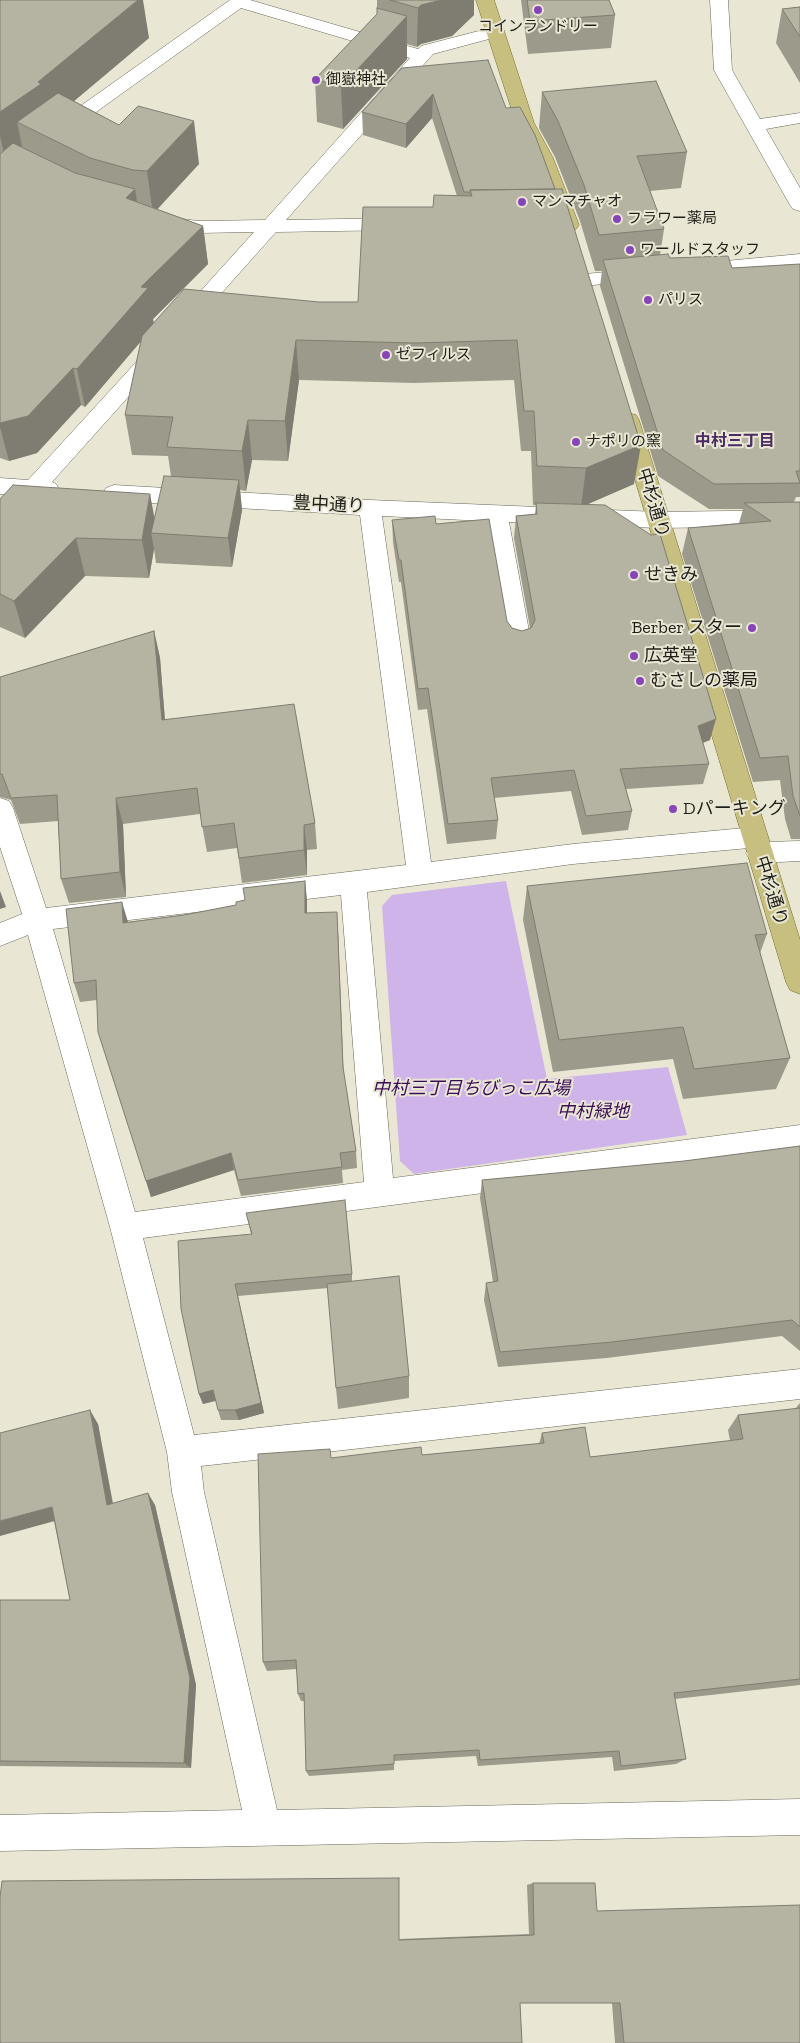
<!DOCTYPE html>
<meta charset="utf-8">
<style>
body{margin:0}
canvas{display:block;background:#e9e7d4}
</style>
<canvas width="800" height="2043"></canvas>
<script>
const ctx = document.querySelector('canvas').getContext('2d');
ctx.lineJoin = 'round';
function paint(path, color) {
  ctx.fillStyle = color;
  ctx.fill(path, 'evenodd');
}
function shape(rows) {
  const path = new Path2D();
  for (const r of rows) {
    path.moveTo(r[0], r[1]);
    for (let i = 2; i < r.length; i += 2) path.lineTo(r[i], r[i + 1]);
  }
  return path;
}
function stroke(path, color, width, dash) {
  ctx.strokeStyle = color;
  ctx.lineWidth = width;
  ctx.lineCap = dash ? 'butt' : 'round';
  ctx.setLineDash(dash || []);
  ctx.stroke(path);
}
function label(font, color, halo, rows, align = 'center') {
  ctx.font = font + ' "Zilla Slab","Noto Sans JP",serif';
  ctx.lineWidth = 4;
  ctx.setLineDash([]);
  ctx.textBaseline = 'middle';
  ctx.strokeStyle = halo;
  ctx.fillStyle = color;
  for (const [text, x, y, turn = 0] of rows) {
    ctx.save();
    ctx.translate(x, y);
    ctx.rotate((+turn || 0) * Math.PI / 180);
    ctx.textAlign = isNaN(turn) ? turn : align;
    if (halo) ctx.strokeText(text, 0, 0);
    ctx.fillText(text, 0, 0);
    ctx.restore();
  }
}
const green = shape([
 [506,881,547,1079,668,1067,687,1135,414,1174,400,1161,382,906,392,895]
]);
const minor = shape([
 [230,0,250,0,418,49,421,46,494,27,500,28,503,32,500,36,433,54,286,220,399,218,406,220,409,224,406,228,399,230,276,232,193,325,186,327,179,325,176,320,179,315,254,232,198,233,167,229,160,227,157,223,160,219,167,217,198,221,265,220,410,58,241,8,7,176,0,178,0,163,230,0],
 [710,0,728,0,732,70,760,119,800,113,800,123,766,129,800,188,800,211,793,209,790,205,714,70,710,0],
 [800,254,800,266,694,276,687,274,684,270,687,266,694,264,800,254],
 [639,269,646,271,649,275,646,279,585,286,578,284,575,280,578,276,585,274,639,269],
 [157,345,164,347,167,352,164,357,52,482,56,484,59,489,56,494,48,497,38,496,8,527,0,529,0,508,13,494,0,494,0,478,28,480,150,347,157,345],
 [114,485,370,500,658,512,800,510,800,526,658,528,509,522,531,642,527,648,519,651,511,648,507,642,486,521,382,516,431,862,573,844,755,827,764,830,768,837,765,842,800,841,800,861,759,863,750,860,746,853,749,848,573,864,367,892,393,1178,800,1125,800,1151,143,1238,194,1435,800,1369,800,1399,201,1466,204,1492,277,1810,800,1799,800,1835,0,1851,0,1815,242,1810,172,1492,167,1452,110,1227,28,935,0,946,0,923,22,914,0,847,0,798,9,801,13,808,46,908,406,865,360,515,114,501,106,498,103,493,106,488,114,485],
 [341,895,364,1182,135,1212,53,929,341,895]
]);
const major = shape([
 [476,0,494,0,534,123,553,158,579,225,576,229,569,231,562,229,559,225,535,158,516,123,476,0],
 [628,413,636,415,639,420,800,940,800,994,790,990,786,982,617,420,620,415,628,413]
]);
const wall = shape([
 [0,0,149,38,74,101,119,125,199,164,157,209,203,226,208,264,153,319,154,323,319,302,358,302,433,207,457,196,432,118,406,148,363,135,362,112,488,60,634,484,586,505,710,740,703,743,709,764,703,784,626,789,632,811,628,830,582,835,571,791,494,798,498,820,496,839,447,844,427,709,418,710,401,582,399,582,393,542,392,520,436,524,512,628,522,631,530,628,514,538,516,516,535,514,536,505,533,505,531,451,521,451,514,380,414,383,299,380,288,461,252,460,246,491,240,490,242,510,232,567,156,563,154,549,149,578,85,576,25,638,0,627,0,499,150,494,154,519,171,476,168,456,132,455,125,415,141,341,85,407,81,405,37,453,9,461,0,458],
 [377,0,474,0,474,15,452,36,421,44,417,47,407,44,407,59,343,129,317,122,315,79,377,14],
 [521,0,609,0,615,15,611,48,528,54],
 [800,7,800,83,776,43,782,9],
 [542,92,687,152,681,188,650,191,664,229,660,255,670,258,732,268,800,264,800,497,796,497,794,502,800,502,800,839,791,839,785,819,780,780,753,782,682,554,688,528,739,523,743,509,709,509,658,476,600,286,602,271,595,271,580,221,555,157,539,128],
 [154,631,160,658,165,720,315,823,317,849,307,850,307,875,242,883,237,848,207,852,200,814,123,824,126,897,69,903,61,879,58,821,20,824,11,800,0,797,0,677],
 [305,881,307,901,307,913,338,931,343,1071,356,1151,357,1168,342,1170,343,1183,241,1196,234,1170,151,1197,146,1181,97,1000,80,1002,74,983,128,922,184,915,236,905,245,900],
 [527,886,767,934,760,953,790,1058,776,1089,683,1099,673,1059,553,1072,523,920],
 [800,1146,800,1351,782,1336,607,1358,498,1367,484,1300,486,1283,493,1282,480,1198,482,1180,684,1161],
 [246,1213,352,1274,352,1281,409,1376,409,1398,338,1409,336,1388,328,1288,238,1296,264,1413,239,1420,221,1420,218,1410,216,1401,203,1404,199,1394,251,1234],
 [800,1403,800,1685,675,1699,686,1759,676,1764,614,1771,612,1757,478,1766,476,1756,394,1761,394,1770,309,1776,306,1771,304,1701,301,1701,298,1694,297,1669,267,1671,263,1662,331,1458,422,1455,539,1444,542,1433,590,1457,730,1441,728,1430,738,1415,795,1409],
 [98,1424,113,1503,155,1505,196,1685,191,1768,0,1766,0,1600,70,1600,54,1521],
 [533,1883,597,1911,800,2043,615,2043,612,2003,520,2003,522,2043,399,1939,529,1934,527,1885]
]);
const shadedWall = shape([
 [138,0,143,0,149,38,48,123,17,122,22,146,5,158,0,136,0,112,38,82],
 [442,0,474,0,474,15,452,36,421,44,417,47,418,8,421,5],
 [407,16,407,59,343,129,341,87],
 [433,94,432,118,406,148,406,124],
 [194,121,199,164,153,214,147,171],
 [135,189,141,227,126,198],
 [203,226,208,264,153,319,154,326,85,407,77,369,141,287],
 [296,340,299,380,288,461,285,421],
 [73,368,81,405,37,453,9,461,0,427,0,423],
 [248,420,252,460,246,491,242,451],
 [641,445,634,484,581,507,586,468],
 [239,480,242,510,232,567,228,538],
 [150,494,157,532,151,533,154,549,149,578,142,540],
 [76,538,85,576,25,638,14,601],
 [154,631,160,658,167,747,162,720],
 [716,719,710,740,693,746,698,726],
 [116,798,123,824,126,897,120,872],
 [304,825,307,850,307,875,304,850],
 [305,881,307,901,307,933,305,913],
 [0,891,6,907,0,909],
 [122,902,128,922,123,923],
 [337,912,338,931,344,1085,343,1067],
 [231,1153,234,1170,151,1197,146,1181],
 [235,1284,264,1413,239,1420,235,1410],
 [213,1390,217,1400,203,1404,199,1394],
 [90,1410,98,1424,115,1517,107,1505],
 [148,1493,155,1505,196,1685,191,1768,184,1763],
 [52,1507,62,1519,0,1536,0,1521]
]);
const building = shape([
 [0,0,138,0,38,82,41,84,0,112,0,0],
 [390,0,442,0,421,5,418,8,390,0],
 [527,0,609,0,615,15,530,21,527,0],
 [800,7,800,37,782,9,800,7],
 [377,8,407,16,341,87,315,79,377,14,377,8],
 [488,60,506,108,520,107,535,135,555,189,470,190,471,192,464,192,433,94,406,124,362,112,402,68,488,60],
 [656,81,687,152,637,156,664,229,599,235,584,185,558,121,542,92,656,81],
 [58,93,119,125,138,106,194,121,147,171,133,170,90,158,17,122,58,93],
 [13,143,75,173,135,189,126,198,203,226,141,287,148,288,77,369,73,368,28,416,0,423,0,154,13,143],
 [562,189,641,445,586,468,537,466,534,411,524,411,517,340,415,343,296,340,285,421,248,420,242,451,167,447,173,417,125,415,142,336,184,289,319,302,358,302,363,207,433,207,434,195,472,196,470,190,562,189],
 [668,254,670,258,728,256,732,268,800,264,800,471,796,471,800,483,714,484,663,450,603,260,668,254],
 [164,476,239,480,228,538,151,533,164,476],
 [13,485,150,494,142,540,76,538,14,601,0,594,0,499,13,485],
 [800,502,800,816,793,796,788,756,760,758,688,528,771,521,744,503,800,502],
 [536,503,605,505,651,535,660,534,716,719,698,726,709,764,620,769,632,811,586,816,574,770,491,778,498,820,448,824,428,688,418,689,401,560,399,560,392,520,435,516,436,524,489,519,507,621,512,628,522,631,531,628,535,620,516,516,537,514,536,503],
 [154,631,162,720,294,704,315,823,304,825,304,850,239,858,234,823,202,827,197,788,116,798,120,872,61,879,57,795,11,798,2,774,0,774,0,677,154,631],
 [747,863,767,934,755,935,790,1058,694,1069,683,1027,559,1040,527,886,747,863],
 [305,881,305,913,337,912,343,1067,356,1151,340,1153,342,1167,238,1180,231,1153,146,1181,98,1032,96,980,74,983,66,909,122,902,123,923,184,915,236,905,236,902,245,900,243,888,305,881],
 [800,1146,800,1327,792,1320,612,1342,500,1352,486,1283,498,1281,482,1180,684,1161,800,1146],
 [345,1200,352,1274,235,1284,261,1403,235,1410,218,1410,213,1390,199,1394,181,1309,178,1241,252,1234,246,1213,345,1200],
 [399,1276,409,1376,336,1388,327,1284,399,1276],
 [800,1408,800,1679,674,1693,686,1759,621,1766,619,1751,480,1760,479,1750,394,1755,394,1764,306,1771,304,1693,298,1694,296,1660,263,1662,258,1454,330,1449,331,1458,421,1447,422,1455,544,1443,542,1433,585,1427,590,1457,743,1439,738,1415,800,1408],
 [90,1410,107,1505,148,1493,190,1678,184,1763,0,1761,0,1600,70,1600,52,1507,0,1521,0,1433,90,1410],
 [399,1878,399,1940,534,1935,533,1883,595,1883,597,1911,800,1905,800,2043,624,2043,620,2003,520,2003,522,2043,0,2043,0,1897,2,1881,399,1878]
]);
const markers = [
 [538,10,5,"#8845b9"],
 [316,80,5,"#8845b9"],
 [522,202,5,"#8845b9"],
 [617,219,5,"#8845b9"],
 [630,250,5,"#8845b9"],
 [648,300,5,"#8845b9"],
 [386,355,5,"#8845b9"],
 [576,442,5,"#8845b9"],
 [634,575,5,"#8845b9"],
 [752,628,5,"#8845b9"],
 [634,656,5,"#8845b9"],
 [640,681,5,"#8845b9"],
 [673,809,5,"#8845b9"]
];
const farPoinames = [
 ["コインランドリー",538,27,"center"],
 ["御嶽神社",326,80],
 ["マンマチャオ",532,202],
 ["フラワー薬局",627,219],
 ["ワールドスタッフ",640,250],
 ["パリス",658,300],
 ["ゼフィルス",396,355],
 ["ナポリの窯",586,442]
];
const farNeighbourhoodnames = [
 ["中村三丁目",735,441]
];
const streetNames = [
 ["中杉通り",653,503,73],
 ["豊中通り",329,505,3],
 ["中杉通り",771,891,73]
];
const poiNames = [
 ["せきみ",644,575],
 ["Berber スター",742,628,"right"],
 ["広英堂",644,656],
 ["むさしの薬局",650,681],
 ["Dパーキング",683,809]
];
const parkNames = [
 ["中村三丁目ちびっこ広場",471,1089],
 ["中村緑地",593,1112]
];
paint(green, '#cfb4e9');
stroke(minor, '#696757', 1);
stroke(major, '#746b25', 1);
paint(minor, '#fff');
paint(major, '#c7bf80');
paint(wall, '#9c9a8a');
paint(shadedWall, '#7f7d71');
paint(building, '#b5b3a1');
stroke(building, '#7f7d71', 1);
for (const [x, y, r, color] of markers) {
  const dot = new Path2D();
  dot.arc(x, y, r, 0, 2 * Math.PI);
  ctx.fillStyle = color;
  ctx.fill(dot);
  stroke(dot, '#e9e7d4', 2);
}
label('15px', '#1f1e18', '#e9e7d4', farPoinames, 'left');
label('bold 16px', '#4b2b64', '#e9e7d4', farNeighbourhoodnames);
label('18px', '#1f1e18', '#e9e7d4', streetNames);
label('18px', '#1f1e18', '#e9e7d4', poiNames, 'left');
label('italic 18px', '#3b0b58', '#e9e7d4', parkNames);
</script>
